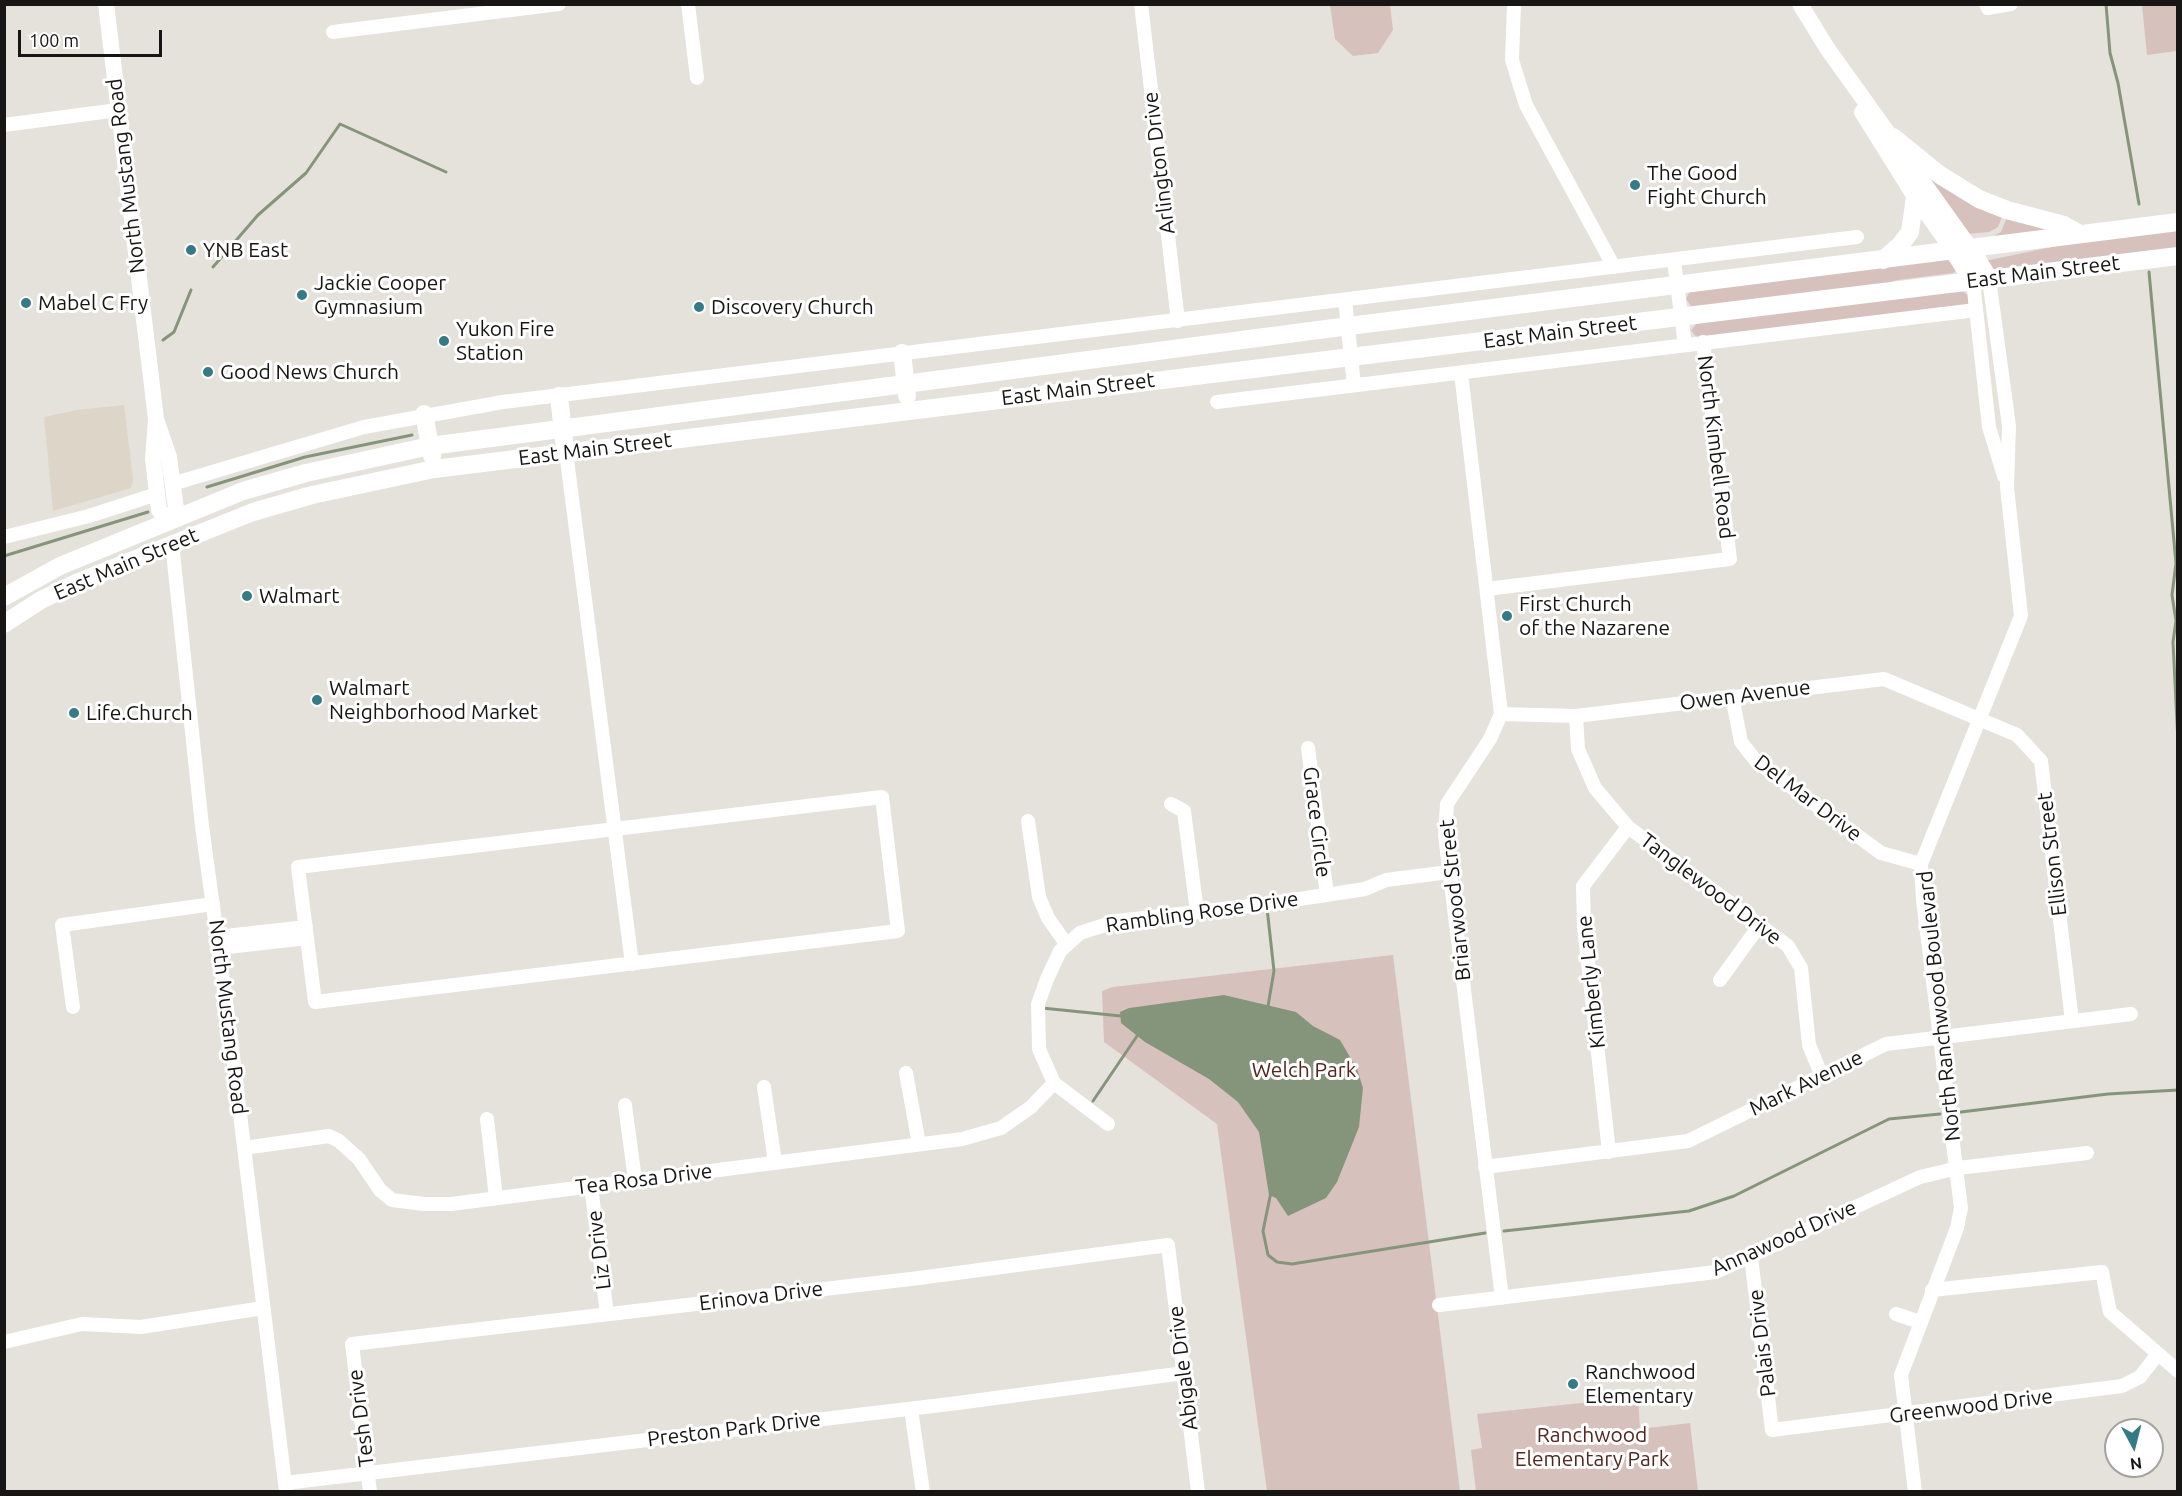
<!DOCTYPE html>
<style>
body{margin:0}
#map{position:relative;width:2182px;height:1496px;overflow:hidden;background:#e5e1db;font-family:Ubuntu,sans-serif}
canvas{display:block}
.frame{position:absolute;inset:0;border:6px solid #171614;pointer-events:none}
.north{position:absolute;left:2104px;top:1418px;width:60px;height:60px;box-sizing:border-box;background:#fff;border:2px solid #a2a2a1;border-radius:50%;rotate:173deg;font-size:16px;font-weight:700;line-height:24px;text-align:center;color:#171614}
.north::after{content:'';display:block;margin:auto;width:21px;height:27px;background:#357a87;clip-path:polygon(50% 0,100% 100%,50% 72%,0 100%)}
.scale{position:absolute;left:18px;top:30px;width:144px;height:27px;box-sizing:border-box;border:3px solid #171614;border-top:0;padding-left:8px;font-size:18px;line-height:21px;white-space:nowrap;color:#171614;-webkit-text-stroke:4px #fff;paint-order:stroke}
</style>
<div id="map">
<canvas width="2182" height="1496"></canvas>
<div class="frame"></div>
<div class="north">N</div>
<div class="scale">100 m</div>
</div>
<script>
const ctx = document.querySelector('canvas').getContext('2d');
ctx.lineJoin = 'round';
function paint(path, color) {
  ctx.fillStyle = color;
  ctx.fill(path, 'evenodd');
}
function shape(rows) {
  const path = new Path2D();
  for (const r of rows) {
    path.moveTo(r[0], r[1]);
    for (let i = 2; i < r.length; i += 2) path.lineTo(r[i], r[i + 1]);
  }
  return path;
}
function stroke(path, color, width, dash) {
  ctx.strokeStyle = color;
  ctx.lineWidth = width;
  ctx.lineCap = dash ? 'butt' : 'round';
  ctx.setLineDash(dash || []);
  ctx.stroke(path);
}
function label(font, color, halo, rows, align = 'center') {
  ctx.font = font + ' Ubuntu,sans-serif';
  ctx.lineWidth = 6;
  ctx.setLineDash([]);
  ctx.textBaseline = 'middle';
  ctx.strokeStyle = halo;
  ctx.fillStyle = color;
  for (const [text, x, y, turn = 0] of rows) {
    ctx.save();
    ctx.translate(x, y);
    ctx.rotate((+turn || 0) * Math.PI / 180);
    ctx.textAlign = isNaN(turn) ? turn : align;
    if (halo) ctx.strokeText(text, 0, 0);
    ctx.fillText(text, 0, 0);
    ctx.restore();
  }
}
const built = shape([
 [124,405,133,479,131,488,53,511,44,417,77,410]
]);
const green = shape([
 [1330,5,1390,5,1393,30,1378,53,1353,56,1335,39],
 [2142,5,2177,5,2177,51,2147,55],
 [1915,161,2003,214,1998,227,1989,232,1966,234],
 [2008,215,2063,229,1992,237,2001,232],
 [2177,229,2177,251,1998,273,1985,261,2076,242],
 [1950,258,1960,268,1953,273,1898,280,1865,289,1693,309,1686,299,1690,291],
 [1959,289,1968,295,1968,305,1698,338,1691,331,1698,321],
 [1393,955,1460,1491,1267,1491,1217,1124,1104,1042,1102,991,1113,987],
 [1638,1397,1640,1429,1690,1423,1698,1491,1476,1491,1471,1450,1482,1448,1477,1414]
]);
const water = shape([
 [1224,995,1296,1012,1313,1026,1340,1040,1357,1069,1363,1088,1359,1127,1337,1182,1326,1198,1288,1216,1276,1198,1269,1195,1259,1132,1238,1102,1209,1079,1145,1042,1121,1023,1120,1012,1129,1008]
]);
const stream = shape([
 [2106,4,2110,53,2118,83,2139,204],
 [213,267,258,215,306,173,340,124,446,172],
 [2149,272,2176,563,2172,595,2176,621,2173,642,2178,742],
 [163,340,174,332,191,290],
 [207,487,305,457,412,435],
 [4,556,148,512],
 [1267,908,1274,971,1268,1006],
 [1042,1008,1121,1016],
 [1093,1101,1137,1036],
 [1961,1112,2108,1094,2178,1090],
 [1271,1192,1263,1231,1268,1255,1277,1262,1292,1264,1485,1233],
 [1504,1231,1689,1211,1734,1196,1889,1119,1940,1114]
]);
const minor = shape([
 [688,4,697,78],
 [1141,4,1178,321],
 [1514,4,1512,60,1526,105,1614,267],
 [1986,4,1988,8,2011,4],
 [333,32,559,4],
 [4,125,118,110],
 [1674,261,1685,345],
 [1973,281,1989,427,2004,476],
 [1345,300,1354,385],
 [1461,373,1501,714,1490,739,1447,804,1445,835,1502,1298],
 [1217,402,1976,310],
 [566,452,632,964],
 [172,484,364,427,503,402,1857,237],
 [4,537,89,516,157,494],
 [172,543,202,826,230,1032,286,1492],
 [1487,589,1730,559,1703,342],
 [1732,696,1741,742,1756,761,1881,853,1921,864],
 [1501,714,1576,716,1884,679,2017,735,2041,761,2072,1021],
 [1576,716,1578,749,1595,788,1628,827,1788,946,1801,968,1809,1045,1821,1074],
 [1308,748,1327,895],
 [882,797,898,931,315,1002,298,867,882,797],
 [1171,804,1184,811,1197,912],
 [1028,821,1039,897,1048,918,1067,945],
 [217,937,306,927],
 [219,948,307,938],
 [1720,980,1759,926],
 [73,1007,62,925,213,904],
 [906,1073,919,1144],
 [764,1087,775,1162],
 [625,1105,635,1180],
 [487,1119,496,1198],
 [1108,1124,1054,1083,1039,1049,1038,1004,1047,979,1060,951,1080,933,1117,921,1260,905,1365,889,1386,880,1449,872],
 [244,1148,329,1136,339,1141,359,1159,380,1190,392,1200,424,1204,451,1204,962,1139,1001,1128,1031,1107,1054,1083],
 [1609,1152,1584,927,1583,886,1628,827],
 [1485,1167,1688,1141,1886,1044,2131,1014],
 [591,1186,607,1314],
 [1751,1257,1772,1430,2122,1386,2140,1377,2157,1355],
 [1932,1290,2102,1272,2110,1312,2178,1371],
 [1439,1305,1716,1272,1920,1177,1958,1168,2087,1153],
 [1896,1314,1920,1322],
 [4,1342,82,1324,141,1327,263,1308],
 [911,1409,923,1492],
 [285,1483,950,1404,1184,1373],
 [370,1492,352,1344,919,1278,1168,1245,1198,1492],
 [1915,1492,1901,1375,1957,1228,1961,1208,1923,900,1921,864,2021,616,2007,487,2009,426,1989,279]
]);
const major = shape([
 [106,4,156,419,153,459,159,510,168,521,176,509,169,457,156,419],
 [1800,4,1827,48,1970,248],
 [1862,112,1915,197,1953,250]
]);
const highway = shape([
 [1893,137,1940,175,1979,199,2007,210,2064,225,2080,234],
 [1970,248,1989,279],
 [1953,250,1973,281],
 [1883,260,1901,244,1910,232,1915,197],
 [902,353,907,396],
 [559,396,564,441],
 [424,414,432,456],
 [4,597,60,566,243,491,306,473,430,446,1349,326,2178,222],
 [4,624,41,600,76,583,253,512,312,495,434,469,2178,256]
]);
const markers = [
 [1635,185,6,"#357a87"],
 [191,250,6,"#357a87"],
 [302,295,6,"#357a87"],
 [26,303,6,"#357a87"],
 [699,307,6,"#357a87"],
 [444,341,6,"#357a87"],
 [208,372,6,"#357a87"],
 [247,596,6,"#357a87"],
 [1507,616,6,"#357a87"],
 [317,700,6,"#357a87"],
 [74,713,6,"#357a87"],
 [1573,1384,6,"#357a87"]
];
const streetNames = [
 ["Arlington Drive",1159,163,-97],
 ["North Mustang Road",126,176,-97],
 ["East Main Street",2043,272,-7],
 ["East Main Street",1560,332,-7],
 ["East Main Street",1078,389,-7],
 ["North Kimbell Road",1716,447,83],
 ["East Main Street",595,449,-7],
 ["East Main Street",126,564,-23],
 ["Owen Avenue",1745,695,-7],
 ["Del Mar Drive",1808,798,37],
 ["Grace Circle",1317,822,83],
 ["Ellison Street",2052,854,-97],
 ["Tanglewood Drive",1711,889,37],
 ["Briarwood Street",1455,900,-96],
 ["Rambling Rose Drive",1202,912,-8],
 ["Kimberly Lane",1591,982,-96],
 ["North Ranchwood Boulevard",1939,1006,-96],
 ["North Mustang Road",228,1017,83],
 ["Mark Avenue",1806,1083,-26],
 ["Tea Rosa Drive",644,1179,-7],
 ["Annawood Drive",1784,1238,-24],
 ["Liz Drive",599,1250,-97],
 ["Erinova Drive",761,1296,-7],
 ["Palais Drive",1762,1343,-97],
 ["Abigale Drive",1183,1368,-97],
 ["Greenwood Drive",1971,1406,-7],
 ["Tesh Drive",361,1418,-97],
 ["Preston Park Drive",734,1429,-7]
];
const poiNames = [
 ["The Good",1647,173],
 ["Fight Church",1647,197],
 ["YNB East",203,250],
 ["Jackie Cooper",314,283],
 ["Gymnasium",314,307],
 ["Mabel C Fry",38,303],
 ["Discovery Church",711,307],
 ["Yukon Fire",456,329],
 ["Station",456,353],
 ["Good News Church",220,372],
 ["Walmart",259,596],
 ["First Church",1519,604],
 ["of the Nazarene",1519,628],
 ["Walmart",329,688],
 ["Neighborhood Market",329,712],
 ["Life.Church",86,713],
 ["Ranchwood",1585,1372],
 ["Elementary",1585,1396]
];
const parkNames = [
 ["Welch Park",1304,1070],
 ["Ranchwood",1592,1435],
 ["Elementary Park",1592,1459]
];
paint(built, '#ddd5c8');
paint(green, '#d7c1bd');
paint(water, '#85957b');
stroke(stream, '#85957b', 3);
stroke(minor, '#fff', 14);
stroke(major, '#fff', 16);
stroke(highway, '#fff', 18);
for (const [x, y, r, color] of markers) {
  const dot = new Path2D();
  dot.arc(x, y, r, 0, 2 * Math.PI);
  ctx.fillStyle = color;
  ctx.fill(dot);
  stroke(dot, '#fff', 2);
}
label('21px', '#171614', '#fff', streetNames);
label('21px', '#171614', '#fff', poiNames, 'left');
label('21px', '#552620', '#fff', parkNames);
</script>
